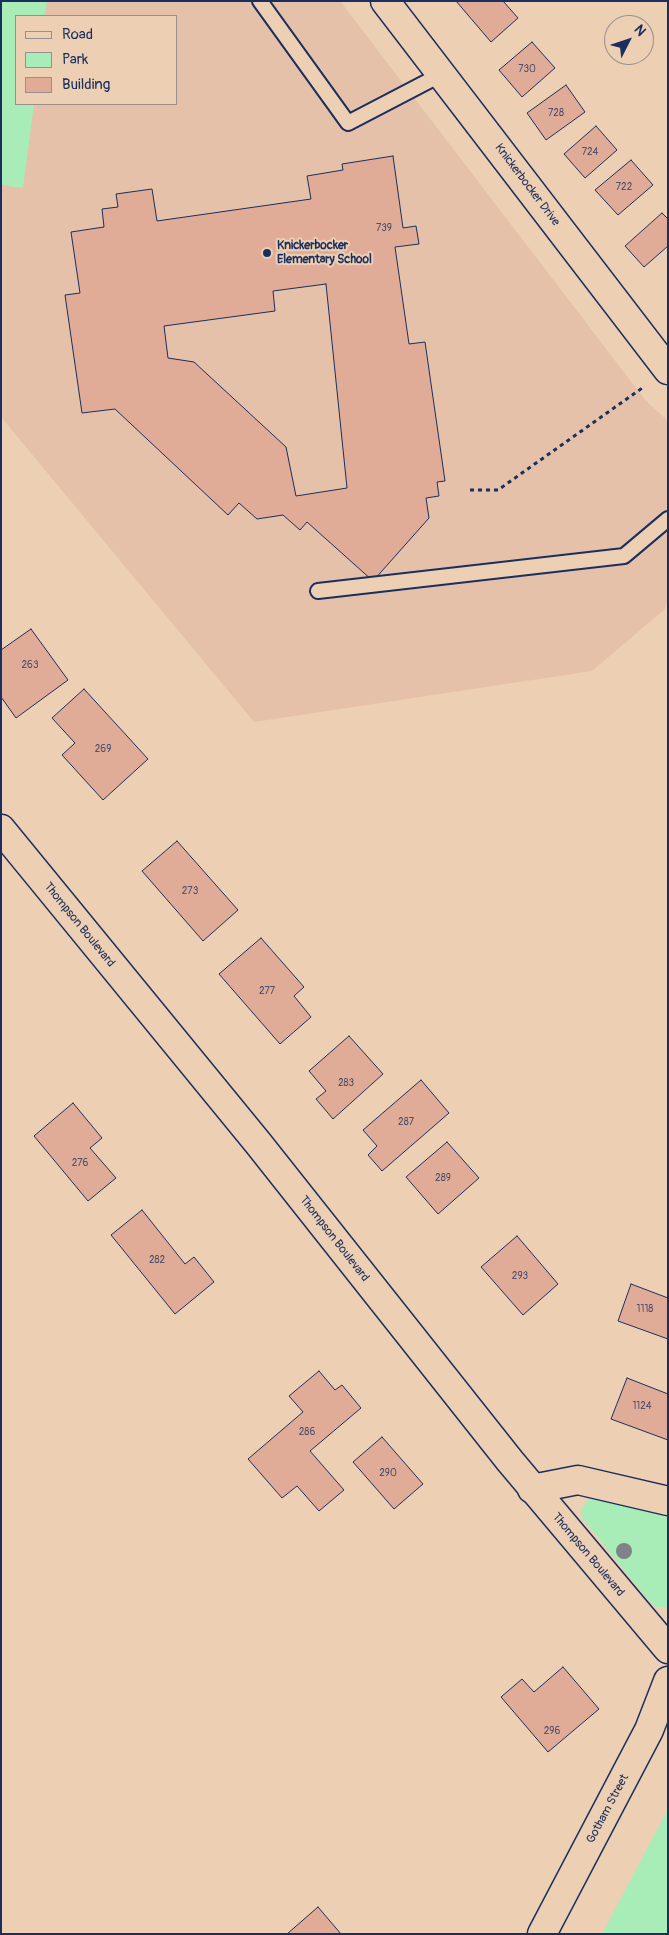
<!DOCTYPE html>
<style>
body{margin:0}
#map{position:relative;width:669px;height:1935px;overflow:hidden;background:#edcfb3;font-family:Pangolin,sans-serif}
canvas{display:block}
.frame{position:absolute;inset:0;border:2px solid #1b2f5e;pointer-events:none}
.legend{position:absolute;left:15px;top:15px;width:162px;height:90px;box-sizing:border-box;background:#edcfb3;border:1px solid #998f91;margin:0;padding:6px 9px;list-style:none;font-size:15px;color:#1b2f5e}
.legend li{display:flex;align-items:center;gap:10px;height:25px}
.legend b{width:25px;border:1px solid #998f91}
.north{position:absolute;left:604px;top:15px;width:50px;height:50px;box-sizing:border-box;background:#edcfb3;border:1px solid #998f91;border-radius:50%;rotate:49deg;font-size:14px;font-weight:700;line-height:20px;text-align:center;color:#1b2f5e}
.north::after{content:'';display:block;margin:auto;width:18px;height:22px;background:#1b2f5e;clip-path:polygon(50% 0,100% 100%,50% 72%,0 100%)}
</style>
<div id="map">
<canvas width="669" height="1935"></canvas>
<div class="frame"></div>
<ul class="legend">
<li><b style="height:6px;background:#edcfb3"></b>Road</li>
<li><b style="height:14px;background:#a8ecb8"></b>Park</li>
<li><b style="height:14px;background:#e0ac98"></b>Building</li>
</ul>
<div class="north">N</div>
</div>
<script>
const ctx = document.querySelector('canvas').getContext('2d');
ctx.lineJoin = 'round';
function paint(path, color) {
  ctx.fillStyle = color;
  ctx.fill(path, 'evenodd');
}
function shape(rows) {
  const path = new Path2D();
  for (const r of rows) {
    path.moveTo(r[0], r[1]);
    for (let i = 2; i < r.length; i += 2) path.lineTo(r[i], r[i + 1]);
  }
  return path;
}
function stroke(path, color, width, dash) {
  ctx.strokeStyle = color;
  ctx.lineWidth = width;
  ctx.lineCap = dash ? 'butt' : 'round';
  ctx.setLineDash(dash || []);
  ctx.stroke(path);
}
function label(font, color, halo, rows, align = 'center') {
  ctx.font = font + ' Pangolin,sans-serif';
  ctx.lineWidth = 4;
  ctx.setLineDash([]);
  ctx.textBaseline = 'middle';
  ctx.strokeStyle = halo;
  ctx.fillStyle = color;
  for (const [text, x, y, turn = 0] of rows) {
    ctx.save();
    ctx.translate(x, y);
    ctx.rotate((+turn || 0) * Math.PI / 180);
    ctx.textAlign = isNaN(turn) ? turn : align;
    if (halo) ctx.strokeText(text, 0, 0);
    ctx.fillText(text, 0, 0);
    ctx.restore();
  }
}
const built = shape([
 [1,1,340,1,646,401,668,421,668,601,665,609,592,671,254,722,1,417],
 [16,16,176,16,176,104,16,104]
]);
const green = shape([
 [1,1,47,1,45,16,16,16,16,104,34,104,23,188,1,185],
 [592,1497,603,1497,668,1515,667,1607,656,1607,649,1601,582,1518,581,1510,586,1502],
 [668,1809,668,1934,602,1934]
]);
const building = shape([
 [456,1,503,1,518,18,491,42,456,1],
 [532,42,555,68,522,97,499,70,532,42],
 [566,85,585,112,546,140,527,113,566,85],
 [596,126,617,150,585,178,564,154,596,126],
 [393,156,403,228,416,226,419,244,395,247,409,344,425,342,445,481,437,482,439,496,426,498,429,518,373,581,307,522,300,530,283,515,257,519,239,503,228,515,115,409,82,413,65,295,80,293,71,232,104,227,102,209,118,207,116,194,152,189,157,221,311,199,307,176,343,170,342,164,393,156],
 [326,284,347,488,296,496,286,447,194,362,168,358,164,326,275,311,273,291,326,284],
 [631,160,653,185,618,215,595,190,631,160],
 [662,213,668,219,668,246,644,267,625,246,662,213],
 [31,629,68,680,16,718,1,697,1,650,31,629],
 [84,689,148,759,103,800,62,755,75,743,52,718,84,689],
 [177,841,238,910,203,941,142,871,177,841],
 [261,938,304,987,294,996,311,1017,280,1044,219,974,261,938],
 [349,1036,383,1074,333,1119,316,1099,326,1091,309,1071,349,1036],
 [421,1080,449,1113,382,1171,368,1155,377,1146,363,1130,421,1080],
 [73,1103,102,1138,90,1148,116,1178,88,1201,34,1136,73,1103],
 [447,1142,479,1178,438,1214,406,1177,447,1142],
 [142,1210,185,1264,194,1257,214,1282,175,1314,111,1235,142,1210],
 [517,1236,558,1284,523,1315,481,1267,517,1236],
 [631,1284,668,1298,668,1339,618,1321,631,1284],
 [319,1371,335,1390,342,1385,361,1408,310,1451,344,1490,319,1511,297,1486,282,1498,248,1459,303,1412,289,1396,319,1371],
 [627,1378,668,1394,668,1440,611,1419,627,1378],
 [382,1437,423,1484,394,1509,353,1462,382,1437],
 [563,1667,599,1709,548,1752,501,1697,522,1679,534,1692,563,1667],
 [318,1907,341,1934,287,1934,318,1907]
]);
const path = shape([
 [470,490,498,490,645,386]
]);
const lane = shape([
 [260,1,348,123,442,74],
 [318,591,624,556,668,519]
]);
const street = shape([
 [385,1,668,370],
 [532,1489,578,1480,668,1501]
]);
const secondary = shape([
 [1,829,258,1143,510,1461,668,1649],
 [542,1934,649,1730,668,1681]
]);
const trees = [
 [624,1551]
];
const markers = [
 [267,253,5,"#1b2f5e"]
];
const numberNames = [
 ["730",527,69],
 ["728",556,113],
 ["724",590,152],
 ["722",624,187],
 ["739",384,228],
 ["263",30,665],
 ["269",103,749],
 ["273",190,891],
 ["277",267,991],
 ["283",346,1083],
 ["287",406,1122],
 ["276",80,1163],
 ["289",443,1178],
 ["282",157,1260],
 ["293",520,1276],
 ["1118",645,1309],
 ["1124",642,1406],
 ["286",307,1432],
 ["290",388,1473],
 ["296",552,1731]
];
const streetNames = [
 ["Knickerbocker Drive",527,185,53],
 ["Thompson Boulevard",79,925,51],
 ["Thompson Boulevard",334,1239,52],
 ["Thompson Boulevard",588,1555,50],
 ["Gotham Street",608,1809,-62]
];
const poiNames = [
 ["Knickerbocker",277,246],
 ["Elementary School",277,260]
];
paint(built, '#e5c1a9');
paint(green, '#a8ecb8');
paint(building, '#e0ac98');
stroke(building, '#1b2f5e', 1);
stroke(lane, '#1b2f5e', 18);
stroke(street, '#1b2f5e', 31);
stroke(secondary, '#1b2f5e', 31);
stroke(path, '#1b2f5e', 3, [4, 4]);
stroke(lane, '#edcfb3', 14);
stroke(street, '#edcfb3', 28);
stroke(secondary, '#edcfb3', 28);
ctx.fillStyle = '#818189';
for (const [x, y] of trees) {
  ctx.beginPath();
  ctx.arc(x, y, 8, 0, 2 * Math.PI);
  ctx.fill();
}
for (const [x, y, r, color] of markers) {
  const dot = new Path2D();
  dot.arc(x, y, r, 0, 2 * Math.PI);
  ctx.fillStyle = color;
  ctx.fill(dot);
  stroke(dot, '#edcfb3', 2);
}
label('10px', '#4c4e6c', null, numberNames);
label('12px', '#1b2f5e', '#edcfb3', streetNames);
label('bold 12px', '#1b2f5e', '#edcfb3', poiNames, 'left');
</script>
